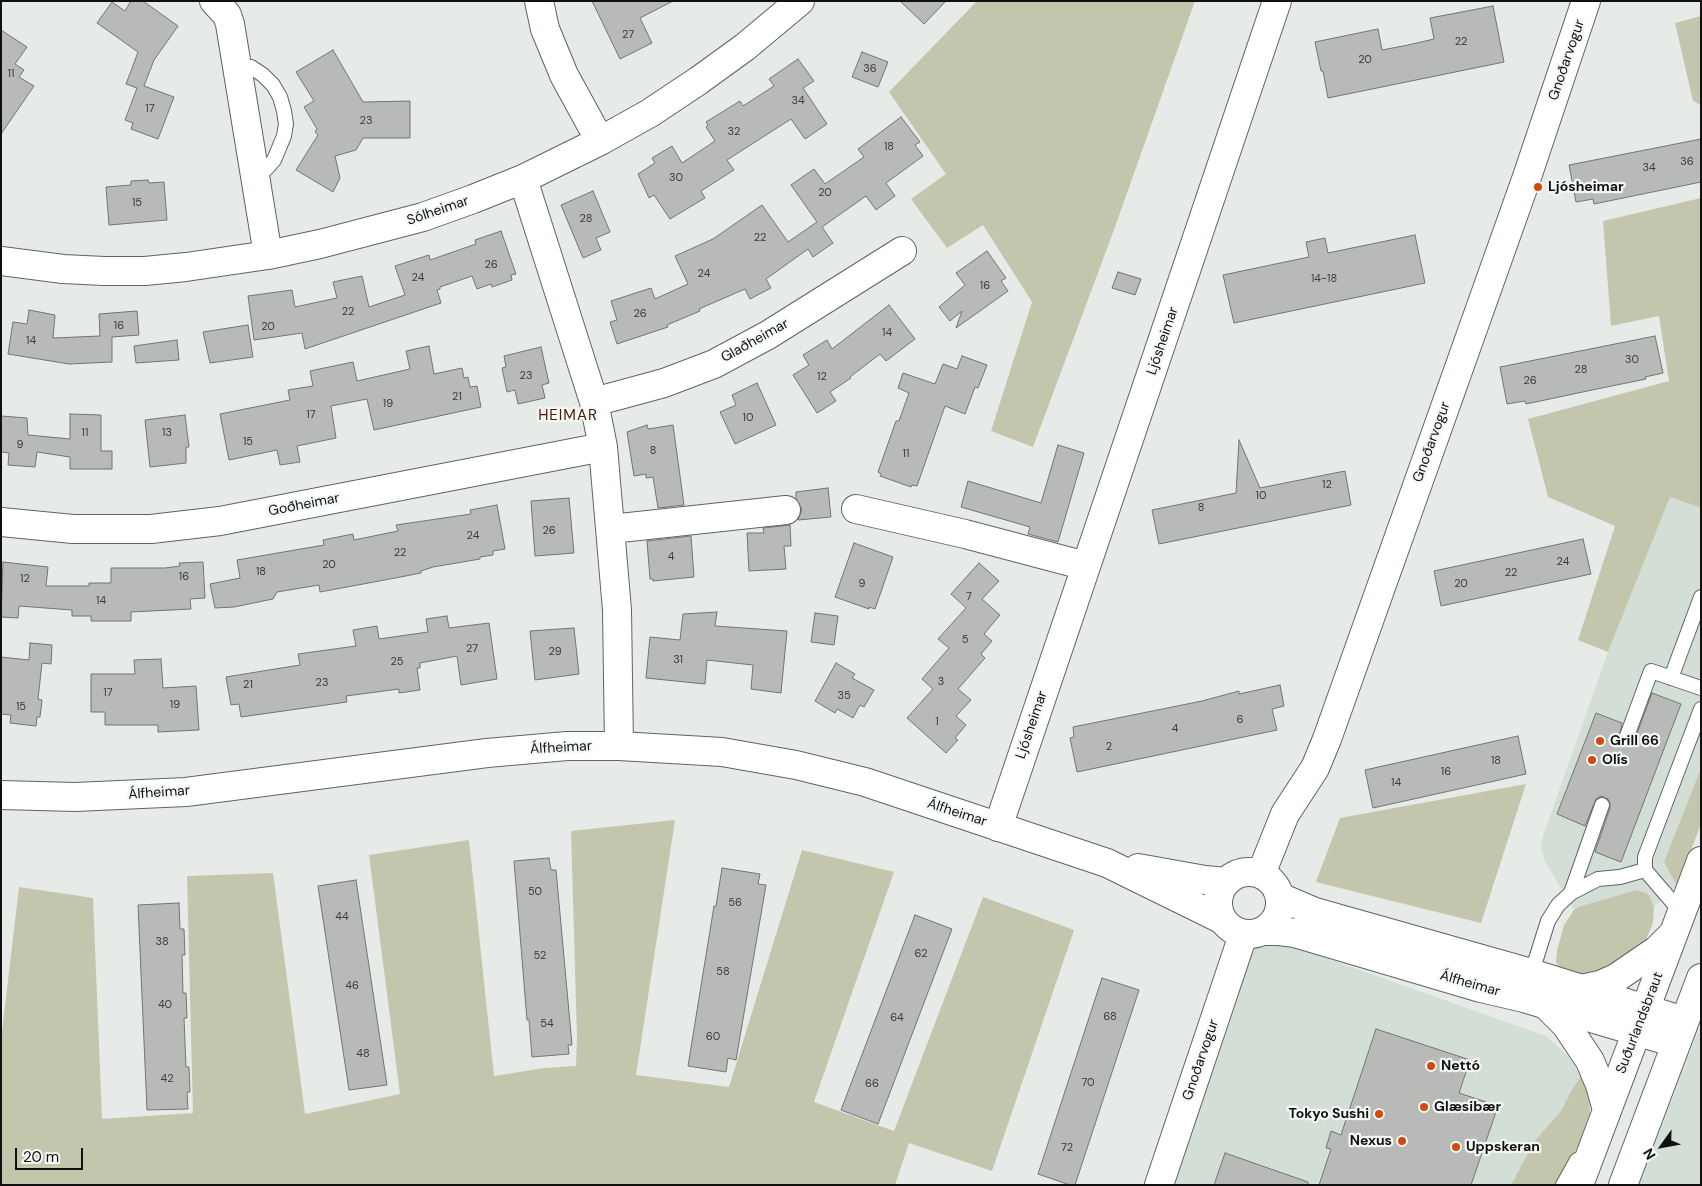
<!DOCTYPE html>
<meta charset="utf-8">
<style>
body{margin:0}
#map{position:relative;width:1702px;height:1186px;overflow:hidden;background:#e6ebe8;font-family:"DM Sans",sans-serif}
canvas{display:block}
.frame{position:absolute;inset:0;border:2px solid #0f100f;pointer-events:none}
.north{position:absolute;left:1637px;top:1121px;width:50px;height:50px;-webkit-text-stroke:4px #f4f8f5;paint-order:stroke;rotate:238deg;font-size:14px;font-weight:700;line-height:20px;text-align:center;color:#0f100f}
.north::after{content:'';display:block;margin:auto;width:18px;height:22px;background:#0f100f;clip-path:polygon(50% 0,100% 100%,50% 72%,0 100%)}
.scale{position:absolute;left:15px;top:1148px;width:68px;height:22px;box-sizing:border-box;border:2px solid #0f100f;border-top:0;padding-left:6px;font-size:15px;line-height:18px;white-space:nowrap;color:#0f100f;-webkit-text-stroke:4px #f4f8f5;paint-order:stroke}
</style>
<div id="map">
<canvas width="1702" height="1186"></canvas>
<div class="frame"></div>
<div class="north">N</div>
<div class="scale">20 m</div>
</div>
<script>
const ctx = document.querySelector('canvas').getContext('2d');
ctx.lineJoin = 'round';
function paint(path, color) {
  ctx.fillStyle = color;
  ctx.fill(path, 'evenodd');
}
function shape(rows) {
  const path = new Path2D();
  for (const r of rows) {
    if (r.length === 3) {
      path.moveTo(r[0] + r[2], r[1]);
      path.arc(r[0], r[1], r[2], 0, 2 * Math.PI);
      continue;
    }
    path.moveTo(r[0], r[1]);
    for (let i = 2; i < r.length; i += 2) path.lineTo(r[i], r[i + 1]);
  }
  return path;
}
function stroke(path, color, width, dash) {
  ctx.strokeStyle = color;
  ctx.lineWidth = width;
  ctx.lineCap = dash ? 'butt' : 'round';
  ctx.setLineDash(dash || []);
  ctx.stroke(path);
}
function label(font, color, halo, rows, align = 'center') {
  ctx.font = font + ' "DM Sans",sans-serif';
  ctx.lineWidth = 4.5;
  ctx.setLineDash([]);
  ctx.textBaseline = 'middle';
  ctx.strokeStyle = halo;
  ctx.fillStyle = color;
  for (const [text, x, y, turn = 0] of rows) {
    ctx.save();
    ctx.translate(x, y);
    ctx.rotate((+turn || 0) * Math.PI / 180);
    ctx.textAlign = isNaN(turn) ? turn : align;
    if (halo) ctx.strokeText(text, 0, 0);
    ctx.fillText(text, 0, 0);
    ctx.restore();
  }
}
const built = shape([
 [1670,497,1701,508,1701,768,1664,862,1677,886,1654,907,1650,897,1637,890,1581,906,1574,910,1544,860,1541,848,1543,836,1608,652],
 [1261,935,1546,1036,1568,1056,1581,1076,1570,1093,1561,1111,1534,1142,1511,1185,1169,1185,1246,956],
 [1701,1024,1701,1185,1639,1185,1675,1092]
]);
const green = shape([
 [977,1,1195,1,1115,227,1033,447,991,431,1032,302,983,225,947,248,911,199,946,174,889,92],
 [1701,16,1701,105,1693,101,1675,23],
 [1701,198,1701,508,1670,497,1608,652,1578,640,1615,526,1548,497,1528,419,1669,381,1659,316,1611,326,1603,221],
 [1701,768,1701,824,1677,886,1664,862],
 [1526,784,1481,923,1316,882,1340,818],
 [675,820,636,1075,729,1087,802,850,894,872,814,1102,894,1131,983,897,1074,930,992,1171,909,1143,895,1185,1,1185,1,1040,19,887,93,898,102,1119,193,1113,187,876,273,873,305,1114,400,1094,369,855,469,840,494,1076,544,1068,576,1066,577,1037,571,831],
 [1637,890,1646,893,1650,897,1654,907,1653,923,1641,951,1586,981,1560,970,1556,962,1557,951,1564,925,1574,910,1581,906],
 [1581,1076,1589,1093,1590,1113,1579,1144,1556,1185,1511,1185,1534,1142,1561,1111,1570,1093]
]);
const building = shape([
 [131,1,143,1,178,26,154,60,144,86,174,97,158,139,131,129,133,123,125,120,137,88,126,84,138,52,97,23,112,2,125,11,131,1],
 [592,1,673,1,640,18,652,43,620,59,592,1],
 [900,1,946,1,924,24,900,1],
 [1493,6,1504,62,1328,98,1323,71,1321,71,1315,42,1378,29,1382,50,1408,45,1434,39,1430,18,1493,6],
 [1,30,27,47,15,64,24,70,19,77,34,86,1,134,1,30],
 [333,50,363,102,410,101,410,138,363,138,356,150,335,156,340,178,333,192,296,170,318,135,315,132,317,129,304,107,314,101,296,72,333,50],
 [862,52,888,62,878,87,852,77,862,52],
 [798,59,814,81,803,88,827,124,805,139,791,119,727,160,734,170,701,191,705,198,670,219,654,195,649,198,638,174,655,163,652,158,672,146,682,163,715,141,706,127,708,125,706,122,740,101,743,106,774,86,769,79,798,59],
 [901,117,920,142,915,145,923,156,886,183,895,196,876,210,866,196,822,227,833,243,813,257,808,249,766,279,771,288,750,299,745,289,699,309,700,311,667,325,668,327,617,344,610,322,617,320,611,301,651,288,655,299,688,284,675,256,713,239,762,205,788,242,817,222,791,185,814,169,825,184,864,157,858,149,901,117],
 [1701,139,1701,182,1594,204,1593,199,1576,202,1569,165,1701,139],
 [148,180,149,183,164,182,167,220,109,225,106,187,131,185,131,181,148,180],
 [593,191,610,232,596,238,601,250,583,258,561,205,593,191],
 [501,231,516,274,511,275,512,280,492,287,491,284,477,289,472,276,440,287,440,289,437,290,441,303,305,349,302,333,254,340,248,296,292,290,295,307,337,298,333,282,362,276,369,307,405,295,395,266,429,255,430,260,476,244,475,240,501,231],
 [1415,235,1425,283,1234,323,1223,275,1309,257,1306,242,1325,238,1328,253,1415,235],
 [987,251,1006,278,1001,281,1008,291,956,328,962,311,950,321,939,307,965,285,956,273,987,251],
 [1118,272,1141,279,1135,295,1112,288,1118,272],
 [889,305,915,339,886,361,880,354,850,377,851,378,830,392,836,401,817,413,793,375,809,365,803,355,827,340,832,349,889,305],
 [29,310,55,315,53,338,100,336,99,314,137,311,139,335,112,337,112,362,69,364,8,354,13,322,27,324,29,310],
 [248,325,253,357,210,363,203,332,248,325],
 [1655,336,1663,373,1645,377,1646,379,1597,389,1526,404,1525,401,1507,404,1500,367,1655,336],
 [177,340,179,360,136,363,134,346,177,340],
 [429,346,434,374,462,368,464,378,468,377,470,387,477,386,481,407,374,430,367,399,331,406,336,438,297,446,300,462,280,465,277,450,229,460,220,414,290,400,288,390,313,386,310,371,353,362,357,381,410,369,406,351,429,346],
 [541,347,549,383,542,385,545,398,518,404,515,390,507,392,502,368,506,367,504,356,541,347],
 [962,356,987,365,978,388,975,387,965,414,945,406,917,486,912,485,911,487,880,476,881,474,878,472,896,421,899,421,909,393,898,388,903,373,935,384,943,364,957,369,962,356],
 [757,383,776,425,735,444,720,412,736,405,732,395,757,383],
 [70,414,101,415,101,451,112,451,112,469,70,469,70,457,37,452,35,467,8,465,9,453,1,452,1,416,27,418,28,435,70,439,70,414],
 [185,415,189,447,186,447,186,463,150,467,145,420,185,415],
 [647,425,648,429,673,425,684,505,658,508,653,477,646,478,646,474,634,476,627,432,647,425],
 [1239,440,1260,488,1345,471,1351,505,1159,544,1152,510,1236,493,1239,440],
 [1058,445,1084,453,1058,542,1028,534,1030,527,961,507,968,481,1041,503,1058,445],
 [828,488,831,517,798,520,802,509,796,499,796,492,828,488],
 [569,498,574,553,535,556,531,501,569,498],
 [497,505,505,549,493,551,493,555,480,557,480,559,433,567,421,571,421,573,390,579,320,592,319,585,277,592,273,599,234,607,215,608,210,584,240,578,237,560,324,545,323,540,353,534,354,540,398,531,396,525,471,514,470,510,497,505],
 [790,525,791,546,784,546,786,569,749,571,747,533,764,533,763,528,790,525],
 [691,536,694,577,653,581,653,579,650,579,647,541,691,536],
 [1583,539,1591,574,1441,606,1434,571,1583,539],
 [854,543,893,557,875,609,869,607,869,609,835,597,854,543],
 [3,562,48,567,46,586,89,586,89,583,111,583,111,568,165,568,180,566,179,563,203,562,205,598,190,599,191,609,131,612,131,621,91,621,91,616,72,616,72,610,19,606,18,618,1,617,3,562],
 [979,563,999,581,982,599,1000,615,984,634,992,641,981,654,985,658,958,689,971,700,956,716,966,725,955,738,958,740,946,753,907,718,933,689,922,679,949,648,938,639,966,608,951,594,979,563],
 [717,612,715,626,787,631,781,693,751,689,753,665,707,660,705,684,646,678,650,637,680,640,683,614,717,612],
 [815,613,838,616,834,645,811,642,815,613],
 [447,616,449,628,489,623,497,679,461,685,457,656,420,663,420,668,417,668,420,690,399,693,399,689,346,696,347,702,241,717,239,704,231,705,226,677,300,665,298,654,356,646,353,630,377,626,379,639,428,632,426,619,447,616],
 [574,628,579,674,535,680,530,631,574,628],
 [30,643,52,645,51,664,42,663,38,699,42,700,40,717,37,717,36,726,10,723,11,715,1,714,1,657,29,660,30,643],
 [161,659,163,688,196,686,199,730,158,732,158,725,105,725,105,712,91,712,91,674,135,674,134,660,161,659],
 [836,663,855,674,852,678,874,690,864,707,860,705,853,718,837,709,835,713,815,701,836,663],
 [1280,685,1284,706,1272,709,1277,730,1077,772,1070,738,1074,737,1073,727,1202,701,1239,691,1239,694,1280,685],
 [1652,693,1681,704,1621,862,1595,852,1610,808,1610,803,1608,799,1601,796,1596,799,1585,826,1557,814,1596,713,1622,723,1619,738,1624,744,1629,744,1635,739,1652,693],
 [1518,736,1526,774,1373,808,1365,770,1518,736],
 [549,858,551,870,556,870,572,1045,568,1045,569,1054,532,1057,529,1020,527,1020,514,861,549,858],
 [722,868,760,874,758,884,766,885,736,1060,728,1058,726,1072,688,1066,714,906,716,906,722,868],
 [356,880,387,1085,349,1090,318,886,356,880],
 [179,903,180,929,184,929,185,955,182,955,183,993,186,993,187,1018,184,1018,186,1067,189,1067,190,1092,187,1092,188,1109,147,1110,138,905,179,903],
 [915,915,952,929,878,1124,841,1110,915,915],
 [1102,978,1139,990,1075,1185,1070,1185,1038,1174,1102,978],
 [1376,1029,1470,1060,1459,1093,1498,1106,1471,1185,1319,1185,1331,1149,1326,1148,1331,1131,1341,1135,1376,1029],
 [1225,1153,1308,1182,1308,1185,1214,1185,1225,1153]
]);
const service = shape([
 [251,67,263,75,273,85,280,97,284,111,286,124,284,136,274,160,266,169,255,177],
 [1671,678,1701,597],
 [1627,736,1651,671,1701,688],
 [1571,893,1602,805],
 [1681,912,1645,870,1645,857,1701,709],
 [1530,978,1548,921,1558,905,1571,893,1598,879,1620,877,1645,870],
 [1563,1185,1577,1160]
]);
const minor = shape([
 [214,1,227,15,230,24,268,255],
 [539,1,545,29,564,75,600,141],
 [523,179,594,402,603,447,617,610,619,746],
 [1,261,63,269,104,271,145,271,186,267,268,255,320,244,423,217,473,199,523,179,600,141,650,113,698,81,745,47,800,1],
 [594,402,664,383,714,364,768,335,902,251],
 [856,509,965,534,1086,566],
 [1,522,73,529,151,529,220,521,603,447],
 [611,529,786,510],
 [998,827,1277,1],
 [1261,874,1285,814,1315,768,1327,739,1528,174,1586,1],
 [1159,1185,1243,935]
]);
const tertiary = shape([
 [1,795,75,797,186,792,487,753,567,746,619,746,722,752,796,765,865,782,1107,863,1221,919],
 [1138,868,1205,880,1226,882],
 [1249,903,31],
 [1280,897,1315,912,1531,973,1684,1021],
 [1264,931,1279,931,1295,933,1481,988,1524,998,1676,1043]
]);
const secondary = shape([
 [1581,989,1600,985,1616,978,1657,950,1672,935],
 [1545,1004,1566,1025,1590,1061,1600,1085,1607,1110],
 [1579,1185,1701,861],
 [1623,1185,1701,978]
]);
const markers = [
 [1538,187,5,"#d04b0d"],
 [1600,741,5,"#d04b0d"],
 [1592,760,5,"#d04b0d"],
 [1431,1066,5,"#d04b0d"],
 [1424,1107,5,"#d04b0d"],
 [1379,1114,5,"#d04b0d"],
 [1402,1141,5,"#d04b0d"],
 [1456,1147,5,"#d04b0d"]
];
const numberNames = [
 ["27",628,35],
 ["22",1461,42],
 ["20",1365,60],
 ["36",870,69],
 ["11",11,74],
 ["34",798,101],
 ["17",150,109],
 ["23",366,121],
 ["32",734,132],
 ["18",889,147],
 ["36",1687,162],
 ["34",1649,168],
 ["30",676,178],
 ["20",825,193],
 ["15",137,203],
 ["28",586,219],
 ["22",760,238],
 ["26",491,265],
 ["24",704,274],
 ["24",418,278],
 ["14-18",1324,279],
 ["16",985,286],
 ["22",348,312],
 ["26",640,314],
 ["16",119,326],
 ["20",268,327],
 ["14",887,333],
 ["14",31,341],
 ["30",1632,360],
 ["28",1581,370],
 ["23",526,376],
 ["12",822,377],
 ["26",1530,381],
 ["21",457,397],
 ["19",388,404],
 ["17",311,415],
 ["10",748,418],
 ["11",85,433],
 ["13",167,433],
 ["15",248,442],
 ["9",20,445],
 ["8",653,451],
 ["11",906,454],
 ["12",1327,485],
 ["10",1261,496],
 ["8",1201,508],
 ["26",549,531],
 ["24",473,536],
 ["22",400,553],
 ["4",671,557],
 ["24",1563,562],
 ["20",329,565],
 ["18",261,572],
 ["22",1511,573],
 ["16",184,577],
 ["12",25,579],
 ["9",862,584],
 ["20",1461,584],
 ["7",969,597],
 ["14",101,601],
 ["5",965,640],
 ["27",472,649],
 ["29",555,652],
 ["31",678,660],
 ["25",397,662],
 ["3",941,682],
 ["23",322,683],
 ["21",248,685],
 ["17",108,693],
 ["35",844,696],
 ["19",175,705],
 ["15",21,707],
 ["6",1240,720],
 ["1",937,722],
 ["4",1175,729],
 ["2",1109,747],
 ["18",1496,761],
 ["16",1446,772],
 ["14",1396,783],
 ["50",535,892],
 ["56",735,903],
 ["44",342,917],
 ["38",162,942],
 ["62",921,954],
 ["52",540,956],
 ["58",723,972],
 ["46",352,986],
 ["40",165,1005],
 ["68",1110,1017],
 ["64",897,1018],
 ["54",547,1024],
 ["60",713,1037],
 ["48",363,1054],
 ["42",167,1079],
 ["70",1088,1083],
 ["66",872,1084],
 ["72",1067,1148]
];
const streetNames = [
 ["Gnoðarvogur",1567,60,-71],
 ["Sólheimar",438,211,-19],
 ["Glaðheimar",755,341,-29],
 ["Ljósheimar",1163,341,-71],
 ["Gnoðarvogur",1432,442,-70],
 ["Goðheimar",304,505,-11],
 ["Ljósheimar",1032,725,-71],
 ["Álfheimar",561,748,-3],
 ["Álfheimar",159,793,-4],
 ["Álfheimar",957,813,18],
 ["Álfheimar",1470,984,16],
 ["Suðurlandsbraut",1640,1023,-69],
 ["Gnoðarvogur",1201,1060,-71]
];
const poiNames = [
 ["Ljósheimar",1548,187],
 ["Grill 66",1610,741],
 ["Olís",1602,760],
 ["Nettó",1441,1066],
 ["Glæsibær",1434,1107],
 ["Tokyo Sushi",1369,1114,"right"],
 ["Nexus",1392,1141,"right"],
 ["Uppskeran",1466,1147]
];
const neighbourhoodNames = [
 ["HEIMAR",568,416]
];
paint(built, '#d3ded7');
paint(green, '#c4c5ad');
paint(building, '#b7bab6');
stroke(building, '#737572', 1);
stroke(service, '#606461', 16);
stroke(minor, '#606461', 30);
stroke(tertiary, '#606461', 30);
stroke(secondary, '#606461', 30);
stroke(service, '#fff', 14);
stroke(minor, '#fff', 28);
stroke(tertiary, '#fff', 28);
stroke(secondary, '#fff', 28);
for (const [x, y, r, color] of markers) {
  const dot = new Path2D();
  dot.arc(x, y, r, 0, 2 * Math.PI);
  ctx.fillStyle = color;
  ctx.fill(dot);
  stroke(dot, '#f4f8f5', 2);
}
label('11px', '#393a39', null, numberNames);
label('14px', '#0f100f', '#f4f8f5', streetNames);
label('bold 14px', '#0f100f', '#f4f8f5', poiNames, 'left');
ctx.letterSpacing = '1px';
label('15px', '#481705', '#f4f8f5', neighbourhoodNames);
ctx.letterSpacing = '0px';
</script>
